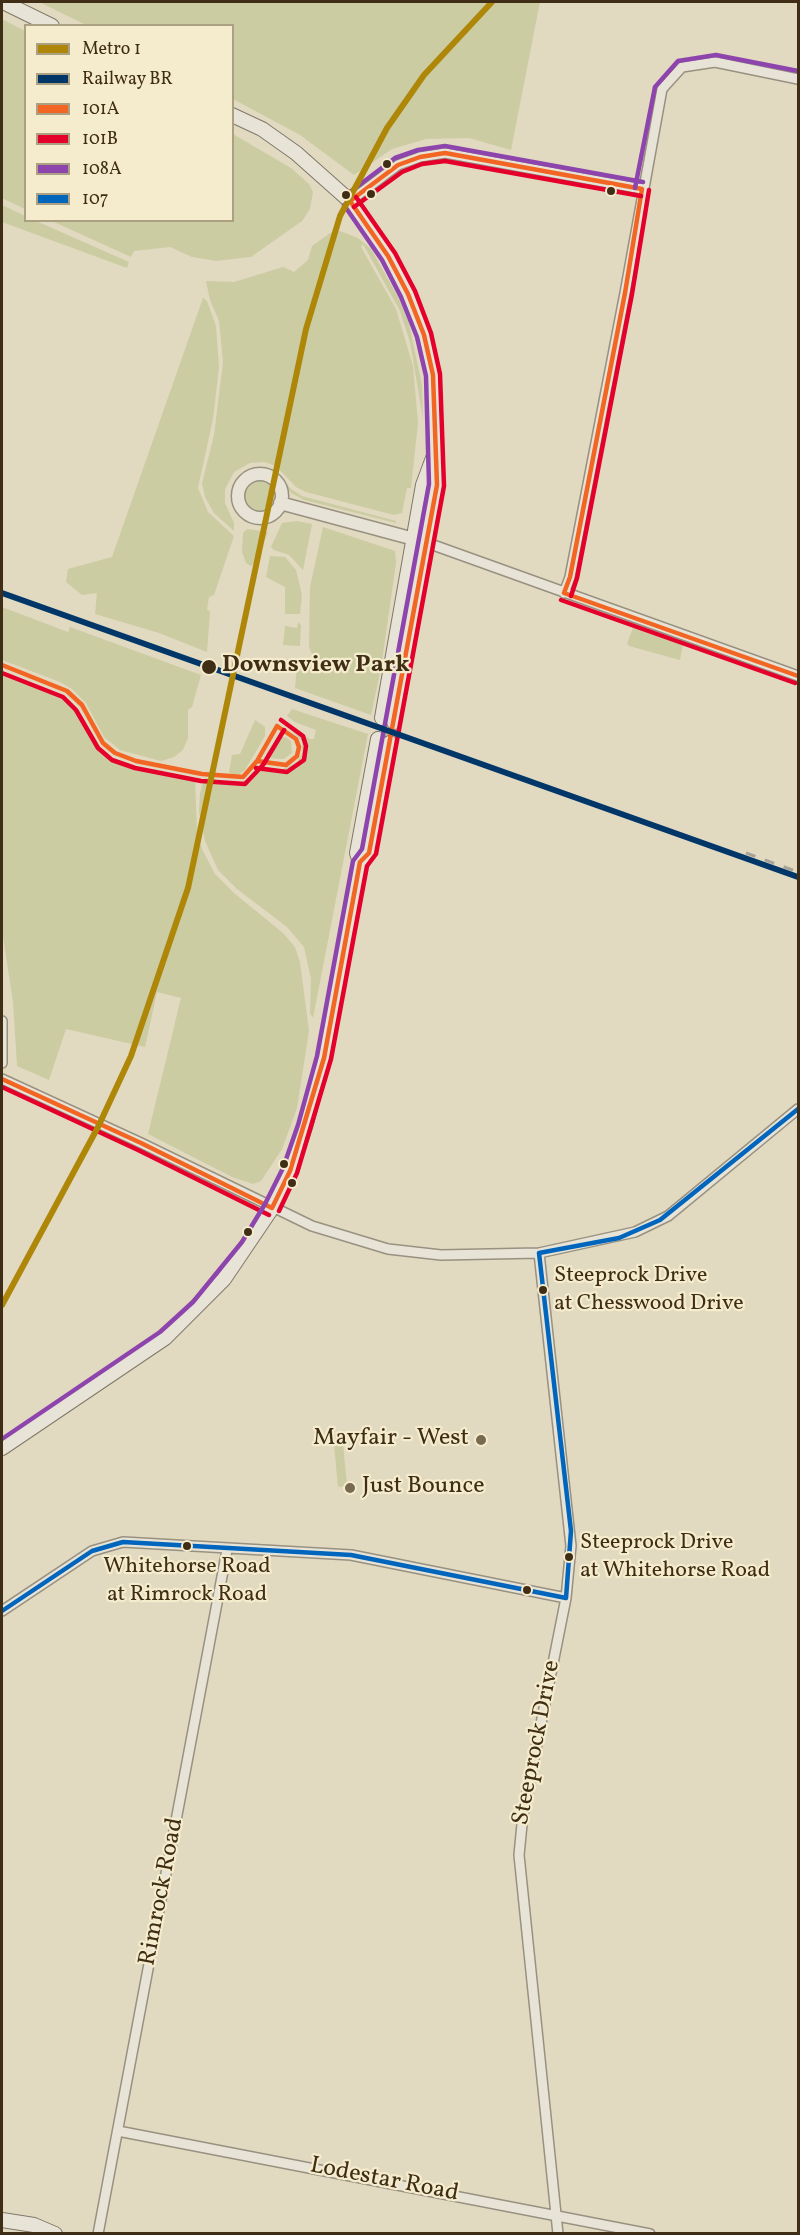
<!DOCTYPE html>
<style>
body{margin:0}
#map{position:relative;width:800px;height:2235px;overflow:hidden;background:#e1d9c0;font-family:Vollkorn,serif}
canvas{display:block}
.frame{position:absolute;inset:0;border:3px solid #3f2e15;pointer-events:none}
.legend{position:absolute;left:24px;top:24px;width:210px;height:198px;box-sizing:border-box;background:#f5eccd;border:2px solid #aca083;margin:0;padding:8px 10px;list-style:none;font-size:18px;color:#3f2e15}
.legend li{display:flex;align-items:center;gap:12px;height:30px}
.legend b{width:30px;border:2px solid #aca083}
</style>
<div id="map">
<canvas width="800" height="2235"></canvas>
<div class="frame"></div>
<ul class="legend">
<li><b style="height:8px;background:#ae8708"></b>Metro 1</li>
<li><b style="height:8px;background:#003768"></b>Railway BR</li>
<li><b style="height:8px;background:#f26522"></b>101A</li>
<li><b style="height:8px;background:#e4002b"></b>101B</li>
<li><b style="height:8px;background:#8e44ad"></b>108A</li>
<li><b style="height:8px;background:#0065bd"></b>107</li>
</ul>
</div>
<script>
const ctx = document.querySelector('canvas').getContext('2d');
ctx.lineJoin = 'round';
function paint(path, color) {
  ctx.fillStyle = color;
  ctx.fill(path, 'evenodd');
}
function shape(rows) {
  const path = new Path2D();
  for (const r of rows) {
    if (r.length === 3) {
      path.moveTo(r[0] + r[2], r[1]);
      path.arc(r[0], r[1], r[2], 0, 2 * Math.PI);
      continue;
    }
    path.moveTo(r[0], r[1]);
    for (let i = 2; i < r.length; i += 2) path.lineTo(r[i], r[i + 1]);
  }
  return path;
}
function stroke(path, color, width, dash) {
  ctx.strokeStyle = color;
  ctx.lineWidth = width;
  ctx.lineCap = dash ? 'butt' : 'round';
  ctx.setLineDash(dash || []);
  ctx.stroke(path);
}
function label(font, color, halo, rows, align = 'center') {
  ctx.font = font + ' Vollkorn,serif';
  ctx.lineWidth = 4.5;
  ctx.setLineDash([]);
  ctx.textBaseline = 'middle';
  ctx.strokeStyle = halo;
  ctx.fillStyle = color;
  for (const [text, x, y, turn = 0] of rows) {
    ctx.save();
    ctx.translate(x, y);
    ctx.rotate((+turn || 0) * Math.PI / 180);
    ctx.textAlign = isNaN(turn) ? turn : align;
    if (halo) ctx.strokeText(text, 0, 0);
    ctx.fillText(text, 0, 0);
    ctx.restore();
  }
}
const green = shape([
 [39,2,540,2,511,150,469,138,426,139,392,149,354,175,300,135,233,99,232,26,86,25],
 [2,19,25,31,25,209,2,198],
 [233,134,291,168,309,184,313,192,310,209,302,221,251,257,216,261,192,257,170,247,134,251,131,257,52,221,232,220],
 [2,205,25,216,26,220,36,221,129,262,127,268,2,222],
 [340,231,358,238,371,249,399,299,409,324,422,385,423,419,410,342,400,311,363,244,361,247,396,309,413,366,418,423,411,488,407,488,402,513,394,515,306,492,296,487,276,466,264,462,250,463,234,472,225,489,225,503,234,523,234,531,214,513,205,497,202,483,214,435,223,362,219,321,210,300,206,281,234,282,283,267,294,272,308,260,312,246,330,233],
 [203,298,207,301,216,326,219,367,213,419,198,488,208,512,234,536,214,595,209,597,207,609,210,612,207,652,159,633,95,614,97,593,82,595,66,582,68,569,112,557],
 [253,467,274,470,291,489,302,496,396,521,396,523,304,500,291,493,275,473],
 [260,496,15],
 [297,521,312,524,303,570,289,555,274,550,271,547,282,523],
 [323,527,395,551,396,563,381,668,371,715,295,688,297,666,328,670,329,662,313,656,309,647,310,587],
 [247,529,268,532,257,561,251,566,246,563,242,552,243,533],
 [270,556,285,557,296,570,302,595,300,614,285,614,285,587,266,577],
 [2,607,68,632,70,627,201,675,192,707,188,710,188,738,183,750,174,757,161,761,120,750,104,737,86,703,72,689,60,682,2,660],
 [298,622,301,625,300,646,283,645,285,626,297,628],
 [633,628,683,645,680,660,629,646,627,643],
 [2,674,58,695,68,702,78,712,92,742,111,760,127,767,195,780,197,831,202,849,215,874,234,893,283,933,295,947,300,962,309,1031,297,1108,282,1149,261,1181,253,1184,232,1177,148,1134,181,998,157,992,145,1047,66,1029,49,1080,17,1066,13,1002,2,930],
 [292,709,368,734,313,1018,310,1013,311,979,304,947,287,927,237,889,218,870,205,841,199,812,200,794,203,781,206,778,239,783,248,779,259,768,283,769,297,762,302,754,302,742,290,728,310,739,314,739,316,730,295,722,287,716],
 [255,720,265,727,265,736,245,770,238,775,231,774,229,772,232,755,240,754],
 [278,738,285,737,291,741,292,753,284,759,266,758,266,754],
 [342,1433,347,1486,338,1487,333,1434]
]);
const secondaryTunnel = shape([
 [390,743,394,722]
]);
const minor = shape([
 [350,201,398,165,420,157,445,153,642,189],
 [422,541,798,676],
 [564,593,570,577,625,293,662,89,682,67,715,62,798,79],
 [2,1021,2,1063],
 [2,1079,141,1143,312,1226,388,1249,441,1255,539,1253,635,1232,668,1216,798,1109],
 [539,1253,571,1546,566,1598,523,1814,519,1855,558,2234],
 [2,1611,92,1551,123,1542,351,1555,566,1598],
 [118,2131,650,2234],
 [98,2234,227,1550]
]);
const tertiary = shape([
 [260,496,22],
 [280,503,414,539]
]);
const secondary = shape([
 [3,2,52,26],
 [232,115,262,129,296,153,350,201,388,256,408,294,424,335,433,375,437,485,394,722],
 [382,718,423,485,433,458],
 [360,862,369,853,390,743],
 [2,1448,165,1338,224,1279,272,1208,290,1171,305,1127,324,1058,360,862,357,853,378,739],
 [2,2220,34,2225,55,2234]
]);
const rail = shape([
 [746,853,798,872]
]);
const bus1 = shape([
 [350,201,398,165,420,157,445,153,642,189],
 [564,593,570,577,625,293,642,189],
 [564,593,798,676],
 [2,665,67,691,82,705,103,743,115,753,136,761,202,774,243,777,257,761,277,726],
 [257,761,286,765,297,756,299,747,296,739,277,726],
 [2,1079,141,1143,272,1208],
 [272,1208,290,1171,324,1058,360,862,369,853,437,485,433,375,424,335,408,294,388,256,350,201]
]);
const bus2 = shape([
 [354,207,402,172,422,164,445,161,641,196],
 [571,596,577,578,632,294,649,190],
 [561,600,795,683],
 [2,673,63,697,76,710,98,748,112,760,135,768,201,781,245,784,263,765,284,730],
 [256,768,287,772,304,760,306,746,303,736,281,720],
 [2,1087,138,1150,269,1215],
 [279,1211,297,1173,331,1059,367,866,376,854,444,486,440,374,431,333,415,291,395,253,356,197]
]);
const bus3 = shape([
 [635,188,655,87,678,61,716,55,798,71],
 [346,195,395,158,418,150,445,146,643,182],
 [2,1439,160,1332,193,1302,242,1242,265,1204,283,1168,298,1125,317,1056,353,861,362,849,429,484,426,376,417,337,401,297,382,260,344,205]
]);
const bus4 = shape([
 [539,1253,571,1531,566,1598],
 [539,1253,619,1238,660,1220,798,1109],
 [2,1611,92,1551,123,1542,351,1555,566,1598]
]);
const rail1 = shape([
 [2,593,798,877]
]);
const metro1 = shape([
 [2,1305,98,1127,131,1056,188,888,306,329,340,216,387,128,424,75,492,2]
]);
const markers = [
 [387,164,5,"#3f2e15"],
 [611,191,5,"#3f2e15"],
 [371,194,5,"#3f2e15"],
 [346,195,5,"#3f2e15"],
 [209,667,8,"#3f2e15"],
 [284,1164,5,"#3f2e15"],
 [292,1183,5,"#3f2e15"],
 [248,1232,5,"#3f2e15"],
 [543,1290,5,"#3f2e15"],
 [481,1440,6,"#786a51"],
 [350,1488,6,"#786a51"],
 [187,1546,5,"#3f2e15"],
 [569,1557,5,"#3f2e15"],
 [527,1590,5,"#3f2e15"]
];
const busNames = [
 ["Steeprock Drive",554,1277],
 ["at Chesswood Drive",554,1305],
 ["Steeprock Drive",580,1544],
 ["at Whitehorse Road",580,1572],
 ["Whitehorse Road",187,1568,"center"],
 ["at Rimrock Road",187,1596,"center"]
];
const stopNames = [
 ["Downsview Park",222,667]
];
const poiNames = [
 ["Mayfair - West",469,1440],
 ["Just Bounce",362,1488,"left"]
];
const streetNames = [
 ["Steeprock Drive",538,1743,-79],
 ["Rimrock Road",163,1892,-79],
 ["Lodestar Road",384,2181,11]
];
paint(green, '#cccca3');
stroke(secondaryTunnel, '#c1b79e', 14, [14, 7]);
stroke(minor, '#989180', 12);
stroke(tertiary, '#989180', 15);
stroke(secondary, '#80796a', 16);
stroke(minor, '#e7e3d6', 9);
stroke(tertiary, '#e7e3d6', 12);
stroke(secondary, '#e7e3d6', 14);
stroke(rail, '#a9a397', 3, [10, 10]);
stroke(bus1, '#f26522', 4.5);
stroke(bus2, '#e4002b', 4.5);
stroke(bus3, '#8e44ad', 4.5);
stroke(bus4, '#0065bd', 4.5);
stroke(rail1, '#003768', 6);
stroke(metro1, '#ae8708', 6);
for (const [x, y, r, color] of markers) {
  const dot = new Path2D();
  dot.arc(x, y, r, 0, 2 * Math.PI);
  ctx.fillStyle = color;
  ctx.fill(dot);
  stroke(dot, '#f5eccd', 2);
}
label('22px', '#3f2e15', '#f5eccd', busNames, 'left');
label('bold 24px', '#3f2e15', '#f5eccd', stopNames, 'left');
label('24px', '#3f2e15', '#f5eccd', poiNames, 'right');
label('24px', '#3f2e15', '#f5eccd', streetNames);
</script>
